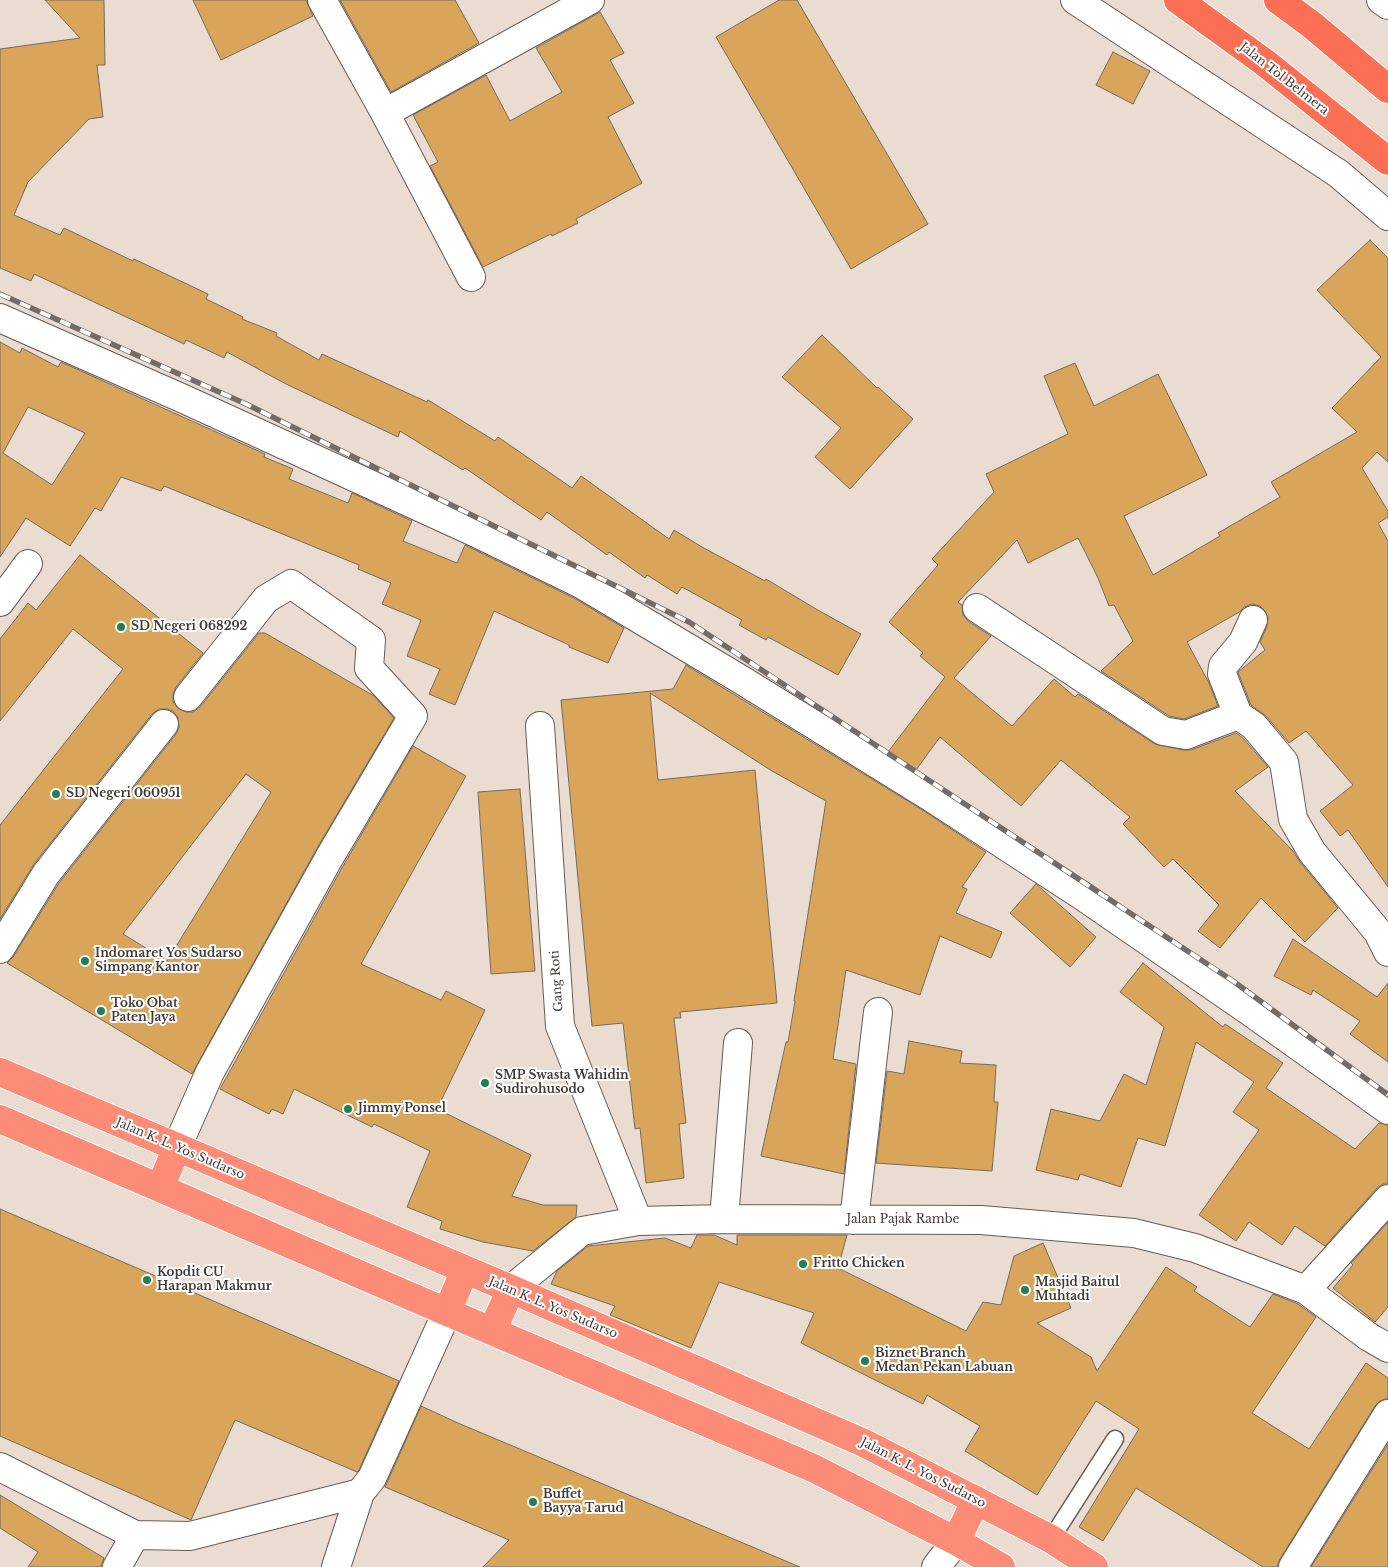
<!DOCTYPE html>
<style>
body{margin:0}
canvas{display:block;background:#ebdcd2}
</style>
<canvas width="1388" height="1567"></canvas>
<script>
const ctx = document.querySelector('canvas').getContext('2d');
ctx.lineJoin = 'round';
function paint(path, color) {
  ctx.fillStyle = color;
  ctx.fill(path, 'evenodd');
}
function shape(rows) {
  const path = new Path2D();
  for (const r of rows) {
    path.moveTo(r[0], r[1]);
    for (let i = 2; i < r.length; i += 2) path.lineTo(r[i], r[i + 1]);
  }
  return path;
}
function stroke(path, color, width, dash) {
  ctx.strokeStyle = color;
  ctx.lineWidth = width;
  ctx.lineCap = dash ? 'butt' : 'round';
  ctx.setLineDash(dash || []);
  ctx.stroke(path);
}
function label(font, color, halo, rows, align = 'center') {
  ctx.font = font + ' "Libre Baskerville",serif';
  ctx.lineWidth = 4;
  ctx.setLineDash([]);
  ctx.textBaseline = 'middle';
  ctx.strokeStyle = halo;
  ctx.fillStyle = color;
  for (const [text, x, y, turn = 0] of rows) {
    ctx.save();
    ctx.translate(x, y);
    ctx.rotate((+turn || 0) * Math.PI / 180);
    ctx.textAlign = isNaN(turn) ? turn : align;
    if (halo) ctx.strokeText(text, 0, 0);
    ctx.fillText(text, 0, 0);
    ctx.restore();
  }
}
const building = shape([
 [45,0,104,0,105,65,97,65,103,117,89,119,28,182,14,215,60,235,64,228,133,261,134,259,208,294,206,299,243,317,242,319,277,333,276,336,319,360,322,354,427,402,428,400,495,441,498,437,572,488,581,476,669,539,674,530,702,547,765,581,766,579,816,609,861,634,838,675,768,637,766,640,739,625,742,620,682,587,677,594,647,575,645,578,609,552,607,555,547,512,541,520,465,468,463,470,400,431,398,437,286,384,227,352,224,358,186,340,184,344,34,274,31,281,0,268,0,49,80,38,45,0],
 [193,0,306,0,313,16,221,60,193,0],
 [340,0,455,0,479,43,391,92,340,0],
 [779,0,797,0,928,224,851,269,716,37,779,0],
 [600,12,624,53,610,60,634,103,608,117,642,183,576,219,578,223,552,236,551,234,483,267,430,166,438,162,413,115,486,75,510,121,562,92,536,48,600,12],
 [1113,52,1150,71,1133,104,1096,85,1113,52],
 [1370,240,1388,258,1388,462,1377,452,1362,468,1388,511,1388,517,1378,523,1388,541,1388,887,1348,830,1340,836,1320,811,1353,785,1306,731,1289,743,1266,716,1251,705,1238,672,1265,650,1260,642,1267,626,1268,618,1265,611,1260,606,1252,604,1244,607,1241,611,1187,642,1209,683,1218,706,1184,719,1169,716,1101,671,1133,641,1114,605,1109,606,1098,578,1078,538,1028,563,1017,540,958,602,962,605,963,615,968,621,991,636,954,678,1012,726,1054,679,1075,697,1078,694,1155,744,1183,750,1191,750,1236,733,1243,738,1268,767,1235,791,1293,851,1300,862,1338,908,1305,942,1261,898,1220,948,1198,931,1219,905,1173,859,1164,867,1123,824,1130,817,1061,760,1021,806,940,737,916,770,888,752,945,677,920,656,923,653,889,622,938,565,932,559,994,492,986,474,1068,434,1044,376,1075,363,1094,406,1158,374,1207,475,1124,516,1153,575,1220,536,1218,533,1280,497,1271,482,1357,432,1332,408,1381,357,1317,290,1370,240],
 [822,335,877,388,878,387,913,419,850,489,815,457,841,428,782,377,822,335],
 [0,342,20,353,22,348,58,367,61,362,265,454,264,457,293,469,289,479,348,503,352,493,412,521,403,541,457,563,465,545,574,598,624,628,608,663,569,647,569,645,494,611,455,705,429,694,440,669,407,656,421,620,382,604,391,583,358,569,359,565,164,486,161,491,121,477,101,511,95,508,70,546,26,518,0,557,0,342],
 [28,407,85,433,52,485,3,453,28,407],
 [80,555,203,653,176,687,173,694,173,702,179,709,186,712,193,712,200,707,259,633,265,633,374,696,394,718,316,850,192,1074,7,963,13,957,59,883,176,734,179,727,178,718,173,711,167,709,159,709,152,714,34,864,0,919,0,825,123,669,73,629,0,721,0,639,28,603,36,610,80,555],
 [246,774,271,792,167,961,123,934,246,774],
 [686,665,921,809,986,852,962,887,967,889,956,913,1002,932,991,958,940,936,920,995,846,970,833,1059,856,1064,844,1174,761,1156,786,1042,788,1042,795,1001,794,1001,826,801,772,771,650,693,658,780,755,770,777,1003,680,1012,681,1018,674,1018,686,1123,679,1124,684,1178,646,1183,640,1128,635,1129,623,1023,592,1026,561,700,673,689,686,665],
 [413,746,466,776,361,964,441,1000,446,991,485,1010,437,1109,531,1155,512,1196,543,1205,577,1205,576,1217,533,1251,483,1242,440,1229,442,1221,407,1207,430,1151,374,1124,372,1127,294,1089,283,1114,272,1109,269,1114,220,1089,343,866,413,746],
 [520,789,535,971,491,974,478,792,520,789],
 [1036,884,1096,937,1070,967,1010,913,1036,884],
 [1293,939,1377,997,1388,983,1388,1062,1350,1034,1360,1021,1313,990,1311,995,1274,976,1293,939],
 [1143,963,1223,1027,1225,1024,1283,1063,1266,1088,1355,1149,1379,1123,1388,1125,1388,1184,1383,1184,1376,1189,1325,1246,1295,1226,1282,1245,1249,1222,1236,1241,1199,1215,1259,1130,1233,1112,1254,1082,1196,1042,1165,1146,1138,1138,1121,1187,1080,1174,1078,1180,1036,1170,1051,1109,1100,1121,1124,1074,1146,1085,1164,1027,1120,992,1143,963],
 [909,1041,962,1051,960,1063,996,1065,994,1102,998,1102,992,1171,876,1163,887,1071,904,1074,909,1041],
 [0,1209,399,1381,359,1470,357,1472,235,1420,191,1520,0,1436,0,1209],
 [1388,1222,1388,1307,1375,1322,1333,1288,1353,1265,1351,1263,1388,1222],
 [697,1235,714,1235,737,1245,737,1235,847,1235,838,1268,966,1331,983,1302,1001,1305,1014,1256,1043,1243,1071,1308,1037,1323,1091,1357,1097,1371,1166,1267,1197,1287,1194,1291,1250,1327,1273,1294,1298,1304,1316,1317,1252,1413,1309,1449,1366,1363,1388,1378,1388,1398,1380,1401,1375,1406,1280,1559,1277,1567,1263,1567,1136,1488,1103,1541,1079,1527,1139,1429,1096,1401,1037,1495,965,1451,980,1426,927,1395,923,1404,801,1343,814,1313,719,1282,691,1348,610,1315,615,1306,551,1284,557,1271,588,1246,665,1238,691,1248,697,1235],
 [421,1406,458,1423,800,1567,483,1567,509,1540,385,1487,421,1406],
 [1388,1444,1388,1567,1311,1567,1388,1444],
 [0,1495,104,1558,101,1567,28,1567,38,1552,0,1528,0,1495]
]);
const service = shape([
 [1051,1539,1115,1439]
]);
const minor = shape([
 [322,0,385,113,471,277],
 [1075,0,1339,174,1388,216],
 [385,113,590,0],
 [0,318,186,400,472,531,581,584,740,679,929,796,1084,897,1252,1013,1388,1110],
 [0,602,28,564],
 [977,608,1163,731,1186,735,1238,715,1254,726,1284,762,1293,819,1312,852,1378,932,1388,952],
 [1238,715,1222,674,1223,666,1243,642,1253,620],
 [540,726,560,1026,638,1221],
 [0,949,46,874,164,724],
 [177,1147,210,1072,329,858,413,716,369,668,371,640,291,584,266,599,188,697],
 [724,1219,738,1043],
 [854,1220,878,1012],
 [511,1289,582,1231,638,1221,724,1219,981,1220,1134,1233,1195,1248,1306,1290,1388,1199],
 [1306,1290,1369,1337,1388,1348],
 [0,1467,135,1535,190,1536,360,1493,372,1478,447,1312],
 [117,1567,135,1535],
 [336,1567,360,1493],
 [936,1567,956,1541],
 [1293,1567,1388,1414]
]);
const tertiary = shape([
 [1381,0,1388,5]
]);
const trunk = shape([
 [0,1072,511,1289,864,1443,1051,1539,1094,1567],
 [0,1119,447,1312,813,1468,956,1541,1001,1567],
 [160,1188,177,1147],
 [447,1312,465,1270],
 [492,1331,511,1289],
 [956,1541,976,1500]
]);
const motorway = shape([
 [1178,0,1264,62,1388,161],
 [1278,0,1312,25,1388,89]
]);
const rail = shape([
 [0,294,246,404,689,622,1233,981,1388,1095]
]);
const markers = [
 [121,627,5,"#237e53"],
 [56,794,5,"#237e53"],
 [85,961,5,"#237e53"],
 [101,1011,5,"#237e53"],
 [485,1083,5,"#237e53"],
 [348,1109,5,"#237e53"],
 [803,1264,5,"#237e53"],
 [147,1280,5,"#237e53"],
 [1025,1290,5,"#237e53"],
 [865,1361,5,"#237e53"],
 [533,1502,5,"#237e53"]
];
const streetNames = [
 ["Jalan Tol Belmera",1284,79,38],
 ["Gang Roti",557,981,-94],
 ["Jalan K. L. Yos Sudarso",180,1149,23],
 ["Jalan Pajak Rambe",903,1220],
 ["Jalan K. L. Yos Sudarso",553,1308,23],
 ["Jalan K. L. Yos Sudarso",923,1473,27]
];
const poiNames = [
 ["SD Negeri 068292",131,627],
 ["SD Negeri 060951",66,794],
 ["Indomaret Yos Sudarso",95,954],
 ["Simpang Kantor",95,968],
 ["Toko Obat",111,1004],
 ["Paten Jaya",111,1018],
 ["SMP Swasta Wahidin",495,1076],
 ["Sudirohusodo",495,1090],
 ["Jimmy Ponsel",358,1109],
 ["Fritto Chicken",813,1264],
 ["Kopdit CU",157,1273],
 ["Harapan Makmur",157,1287],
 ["Masjid Baitul",1035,1283],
 ["Muhtadi",1035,1297],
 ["Biznet Branch",875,1354],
 ["Medan Pekan Labuan",875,1368],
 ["Buffet",543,1495],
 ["Bayya Tarud",543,1509]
];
paint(building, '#d9a55a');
stroke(building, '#746b5f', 1);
stroke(service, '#685b54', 19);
stroke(minor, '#685b54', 30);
stroke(tertiary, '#685b54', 30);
stroke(trunk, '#fff', 30);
stroke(motorway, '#fff', 30);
stroke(service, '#fff', 16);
stroke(minor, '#fff', 28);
stroke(tertiary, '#fff', 28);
stroke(trunk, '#fc8c77', 28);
stroke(motorway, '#fb7055', 28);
stroke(rail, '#756c67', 5.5);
stroke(rail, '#fff', 4, [11]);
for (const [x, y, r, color] of markers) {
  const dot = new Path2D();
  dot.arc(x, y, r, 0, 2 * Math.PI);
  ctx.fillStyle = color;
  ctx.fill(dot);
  stroke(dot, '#fff', 2);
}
label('12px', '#413b38', '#fff', streetNames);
label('bold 12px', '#413b38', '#fff', poiNames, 'left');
</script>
